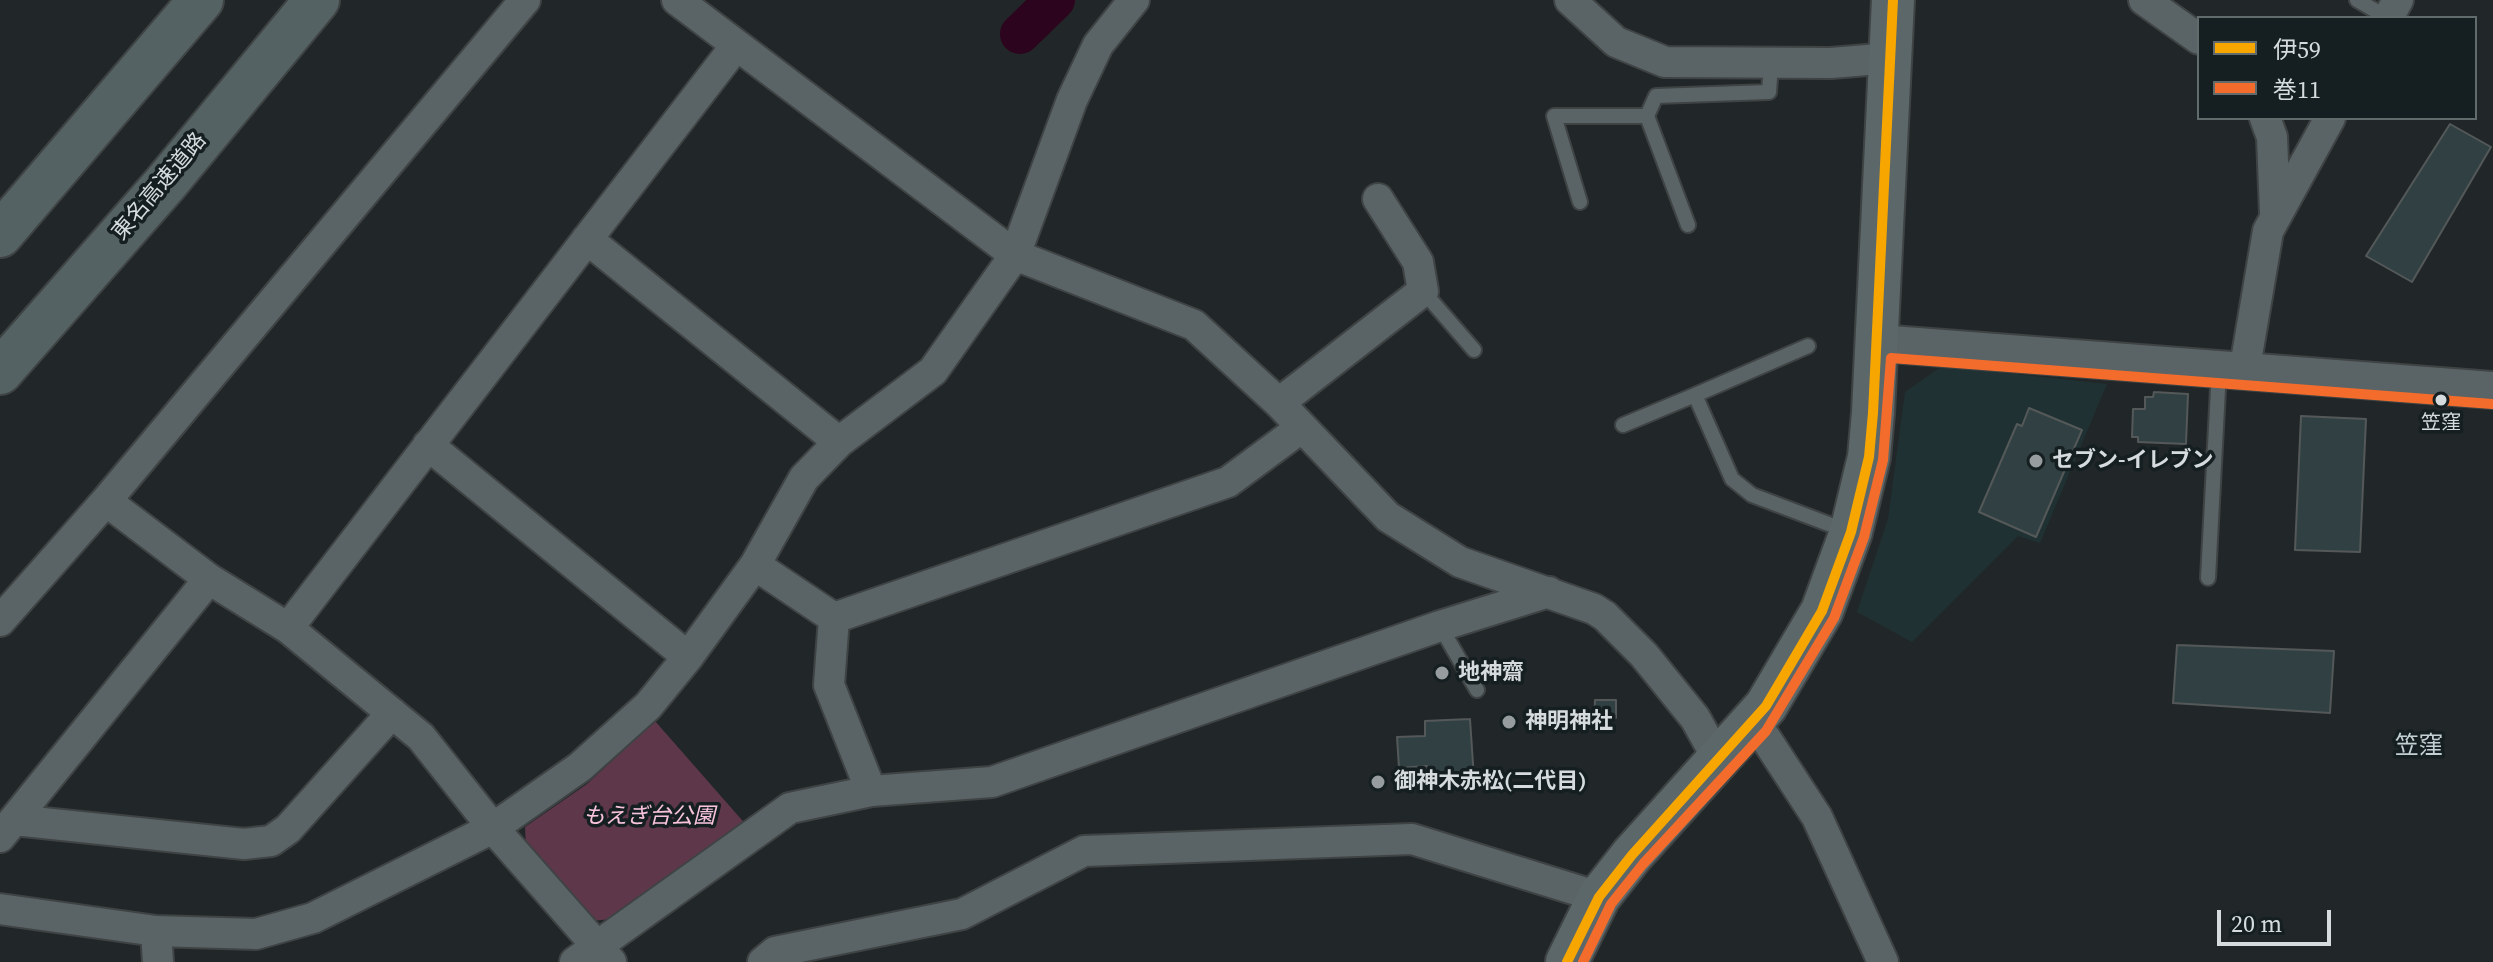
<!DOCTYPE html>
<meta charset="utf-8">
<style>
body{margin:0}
#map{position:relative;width:2493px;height:962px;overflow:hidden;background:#212728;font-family:"Source Serif 4","Noto Sans JP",serif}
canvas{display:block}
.legend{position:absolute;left:2197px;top:16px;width:280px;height:104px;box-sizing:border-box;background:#151f21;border:2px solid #626b6c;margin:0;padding:10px 14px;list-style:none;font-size:24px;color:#d6dcdd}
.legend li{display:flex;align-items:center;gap:16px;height:40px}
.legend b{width:40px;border:2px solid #626b6c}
.scale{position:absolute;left:2217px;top:910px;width:114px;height:36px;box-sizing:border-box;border:4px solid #d6dcdd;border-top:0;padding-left:10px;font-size:24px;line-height:28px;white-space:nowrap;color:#d6dcdd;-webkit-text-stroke:6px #151f21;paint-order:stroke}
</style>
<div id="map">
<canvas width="2493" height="962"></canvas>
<ul class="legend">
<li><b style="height:10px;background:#f7a600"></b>伊59</li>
<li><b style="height:10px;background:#f36c2b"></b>巻11</li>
</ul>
<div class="scale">20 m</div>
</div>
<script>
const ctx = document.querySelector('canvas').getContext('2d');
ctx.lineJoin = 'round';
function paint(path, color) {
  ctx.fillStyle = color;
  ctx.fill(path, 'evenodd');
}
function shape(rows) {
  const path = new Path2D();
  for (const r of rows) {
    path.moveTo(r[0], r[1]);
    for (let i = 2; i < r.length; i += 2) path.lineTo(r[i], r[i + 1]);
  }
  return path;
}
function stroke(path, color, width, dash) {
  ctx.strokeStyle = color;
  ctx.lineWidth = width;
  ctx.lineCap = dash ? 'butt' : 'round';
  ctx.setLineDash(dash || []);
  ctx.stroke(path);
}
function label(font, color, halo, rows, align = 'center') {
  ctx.font = font + ' "Source Serif 4","Noto Sans JP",serif';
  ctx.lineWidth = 7;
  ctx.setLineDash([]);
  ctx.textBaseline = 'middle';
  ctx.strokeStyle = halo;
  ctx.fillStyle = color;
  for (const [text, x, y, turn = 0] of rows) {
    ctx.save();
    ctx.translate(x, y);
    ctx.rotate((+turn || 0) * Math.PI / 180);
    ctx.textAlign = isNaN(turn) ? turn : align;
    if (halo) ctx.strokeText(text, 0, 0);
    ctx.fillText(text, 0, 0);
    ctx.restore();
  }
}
const built = shape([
 [1942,366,2107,384,2040,543,2018,536,1912,642,1857,612,1888,519,1905,392]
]);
const green = shape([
 [655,721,748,827,622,918,591,921,526,846,525,827,587,784]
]);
const canal = shape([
 [1020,34,1055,0]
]);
const building = shape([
 [2450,124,2491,147,2412,282,2366,256,2450,124],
 [2154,392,2188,394,2186,444,2138,442,2138,437,2132,437,2133,409,2145,409,2145,397,2153,397,2154,392],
 [2029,408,2082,430,2036,537,1979,512,2017,424,2022,426,2029,408],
 [2301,416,2366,419,2360,552,2295,550,2301,416],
 [2177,645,2334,651,2330,713,2173,703,2177,645],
 [1595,700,1616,700,1616,718,1594,718,1595,700],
 [1470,719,1474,779,1428,781,1427,766,1399,768,1397,737,1425,736,1425,721,1470,719]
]);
const service = shape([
 [2357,0,2388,18],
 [1580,202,1554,116,1647,116],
 [1688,225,1647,116,1656,96,1769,92,1771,64],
 [1423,291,1474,350],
 [1808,346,1695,395,1732,479,1752,495,1847,531],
 [1623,425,1695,395],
 [2208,578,2219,370],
 [1440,626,1477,690]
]);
const minor = shape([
 [677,0,1015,255,1194,325,1279,403,1388,517,1460,562,1594,609,1605,616,1644,655,1695,718,1719,761],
 [1570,0,1616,42,1665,62,1831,63,1891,58],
 [2144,0,2199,39],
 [2388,18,2398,0],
 [2265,118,2272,137,2275,213],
 [587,239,839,442],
 [2244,373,2268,231,2330,118],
 [1279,403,1423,291,1418,262,1378,199],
 [428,445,688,657],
 [106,501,209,579,288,628,421,737,493,828,611,962],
 [755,565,834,618,829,685,871,791],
 [834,618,1228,482,1301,428],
 [0,621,106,501,525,0],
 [288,628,735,47],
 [1755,722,1817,817,1883,962],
 [14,820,244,844,271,841,288,829,392,713],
 [0,837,209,579],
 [0,909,156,931,256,934,313,918,493,828,580,767,648,706,688,657,755,565,804,478,839,442,933,371,1015,255,1072,100,1098,45,1134,0],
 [156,931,158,962],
 [575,962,790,808,871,791,992,782,1440,626,1549,592],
 [763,962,775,952,962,914,1084,851,1412,839,1599,897]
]);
const tertiary = shape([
 [1878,343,2493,390]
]);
const secondary = shape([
 [1567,962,1599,897,1632,855,1766,706,1822,611,1851,532,1869,457,1873,413,1893,0]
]);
const motorway = shape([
 [0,235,201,0],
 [0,372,165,184,317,0]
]);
const bus1 = shape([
 [1567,962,1599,897,1632,855,1766,706,1822,611,1851,532,1869,457,1873,413,1893,0]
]);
const bus2 = shape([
 [1583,962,1611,904,1643,864,1766,731,1834,618,1864,537,1883,460,1891,358,2492,404]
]);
const markers = [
 [2441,400,7,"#d6dcdd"],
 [2036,461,8,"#979d9e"],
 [1442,673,8,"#979d9e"],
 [1509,722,8,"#979d9e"],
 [1378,782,8,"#979d9e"]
];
const busNames = [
 ["笠窪",2441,424]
];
const streetNames = [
 ["東名高速道路",160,187,-50]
];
const poiNames = [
 ["セブン-イレブン",2052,461],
 ["地神齋",1458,673],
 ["神明神社",1525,722],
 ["御神木赤松(二代目)",1394,782]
];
const parkNames = [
 ["もえぎ台公園",649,817]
];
const neighbourhoodNames = [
 ["笠窪",2419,747]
];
paint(built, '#203133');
paint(green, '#5e374b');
stroke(canal, '#2d041d', 40);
paint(building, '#314143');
stroke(building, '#545859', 2);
stroke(service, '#3f4344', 18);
stroke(minor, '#3f4344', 34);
stroke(tertiary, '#3f4344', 40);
stroke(secondary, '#3f4344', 46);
stroke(motorway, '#3f4344', 48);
stroke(service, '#5a6466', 14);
stroke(minor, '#5a6466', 30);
stroke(tertiary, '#5a6466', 36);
stroke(secondary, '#5b6769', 42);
stroke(motorway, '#556264', 44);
stroke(bus1, '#f7a600', 10);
stroke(bus2, '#f36c2b', 10);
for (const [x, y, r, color] of markers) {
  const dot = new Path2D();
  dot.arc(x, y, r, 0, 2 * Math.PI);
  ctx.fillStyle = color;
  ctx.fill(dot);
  stroke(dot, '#151f21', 3);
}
label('20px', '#d6dcdd', '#151f21', busNames);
label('22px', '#d6dcdd', '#151f21', streetNames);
label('bold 22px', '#d6dcdd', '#151f21', poiNames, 'left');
label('italic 22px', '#f8c3dc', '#151f21', parkNames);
label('24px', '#c3d0d3', '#151f21', neighbourhoodNames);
</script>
